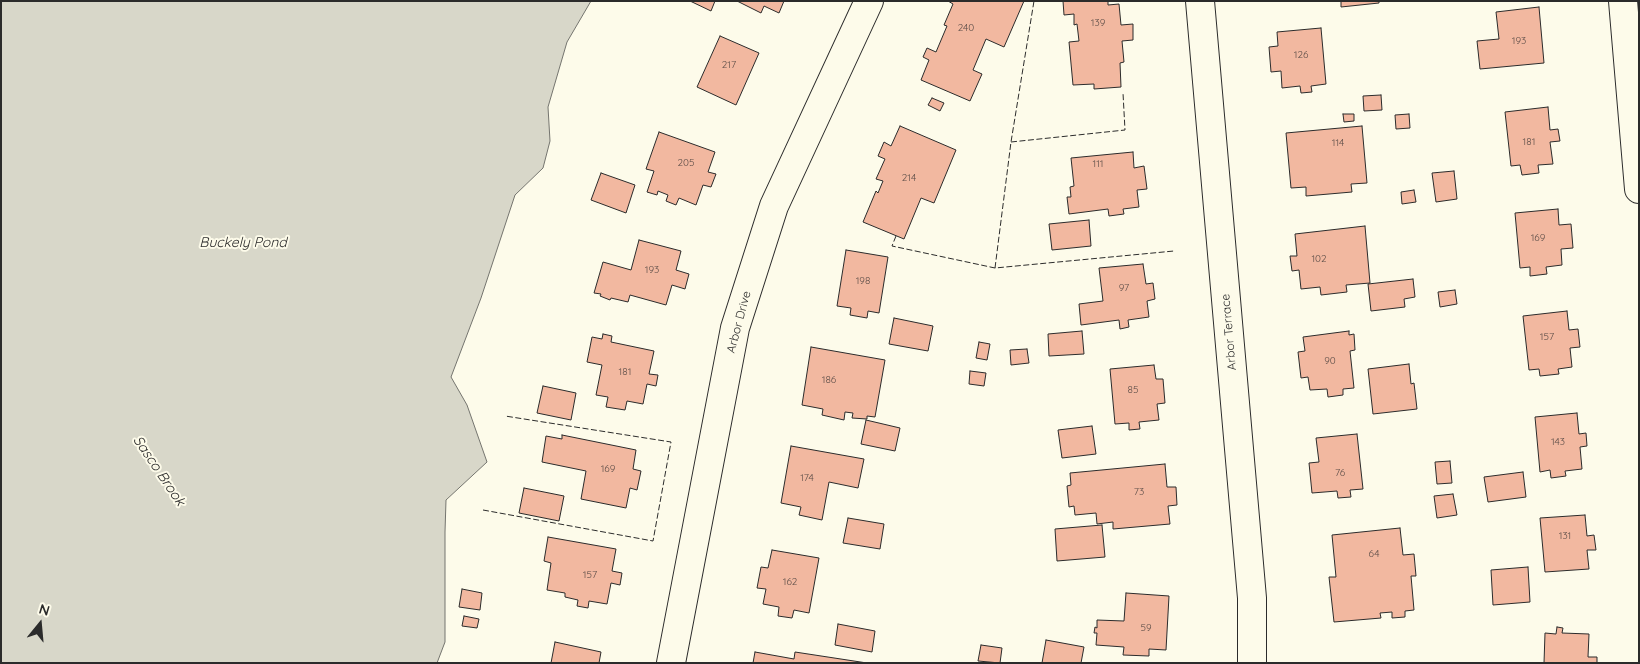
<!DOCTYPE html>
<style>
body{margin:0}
#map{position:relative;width:1640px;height:664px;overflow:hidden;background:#fdfbea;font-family:Quicksand,sans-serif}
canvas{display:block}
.frame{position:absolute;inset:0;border:2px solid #2b2b2b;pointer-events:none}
.north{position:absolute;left:15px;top:599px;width:50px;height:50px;-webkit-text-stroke:4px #fdfbea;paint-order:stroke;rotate:17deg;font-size:14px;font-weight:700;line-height:20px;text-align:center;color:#2b2b2b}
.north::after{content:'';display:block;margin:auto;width:18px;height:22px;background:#2b2b2b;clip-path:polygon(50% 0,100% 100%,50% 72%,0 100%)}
</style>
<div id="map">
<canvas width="1640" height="664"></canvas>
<div class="frame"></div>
<div class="north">N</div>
</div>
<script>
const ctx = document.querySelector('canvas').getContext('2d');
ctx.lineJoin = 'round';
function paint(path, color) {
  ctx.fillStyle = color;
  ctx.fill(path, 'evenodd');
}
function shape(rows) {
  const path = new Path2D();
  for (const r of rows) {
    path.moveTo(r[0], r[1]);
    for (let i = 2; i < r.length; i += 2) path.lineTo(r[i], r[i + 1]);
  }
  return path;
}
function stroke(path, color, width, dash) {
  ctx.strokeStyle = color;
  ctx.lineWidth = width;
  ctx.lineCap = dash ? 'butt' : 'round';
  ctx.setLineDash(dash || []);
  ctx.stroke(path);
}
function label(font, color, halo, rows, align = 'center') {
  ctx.font = font + ' Quicksand,sans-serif';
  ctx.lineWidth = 4;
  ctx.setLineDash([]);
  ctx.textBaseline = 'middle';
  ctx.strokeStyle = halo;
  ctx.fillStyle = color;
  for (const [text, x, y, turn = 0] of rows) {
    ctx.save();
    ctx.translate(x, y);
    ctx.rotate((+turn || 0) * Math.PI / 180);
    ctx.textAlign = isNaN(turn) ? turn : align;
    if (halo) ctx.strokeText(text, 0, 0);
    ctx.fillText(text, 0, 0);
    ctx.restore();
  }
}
const water = shape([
 [1,1,591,1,567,42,548,107,550,141,543,168,515,195,481,298,451,377,467,405,487,462,446,500,445,532,445,642,437,663,1,663,1,1]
]);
const building = shape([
 [690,1,715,1,711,11,690,1],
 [737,1,784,1,779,13,764,6,761,13,737,1],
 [1024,1,1004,47,986,39,973,70,982,74,970,101,921,80,929,60,923,57,927,48,936,52,947,26,944,25,953,4,948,1,1024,1],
 [1063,1,1108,1,1108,5,1119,4,1121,25,1133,24,1133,40,1122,41,1124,62,1120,63,1121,87,1094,89,1094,84,1073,85,1069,42,1079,41,1077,24,1074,25,1074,14,1064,15,1063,1],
 [1341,1,1379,1,1379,3,1341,7,1341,1],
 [1539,7,1544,63,1480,69,1477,41,1499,39,1496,12,1539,7],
 [1321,28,1326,84,1311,86,1312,92,1301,93,1300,86,1282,88,1281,71,1271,72,1269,47,1278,46,1277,32,1321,28],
 [720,36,759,53,736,105,697,87,720,36],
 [1381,95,1382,110,1364,111,1363,96,1381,95],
 [932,98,944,103,940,111,928,105,932,98],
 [1548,107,1550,130,1558,129,1560,141,1550,142,1553,164,1538,165,1539,173,1522,175,1520,165,1511,166,1505,112,1548,107],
 [1343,114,1354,114,1354,121,1344,122,1343,114],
 [1409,114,1410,128,1396,129,1395,115,1409,114],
 [900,126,956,150,934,203,921,198,904,239,863,222,876,191,878,193,883,181,876,179,885,159,878,156,884,142,891,146,900,126],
 [1362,126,1367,183,1351,184,1352,192,1306,196,1306,187,1291,188,1286,133,1362,126],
 [659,132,715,152,708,172,716,174,711,187,703,185,696,205,679,198,676,205,666,201,668,195,658,191,657,195,647,192,654,171,646,169,659,132],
 [1133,152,1134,168,1144,166,1147,189,1137,190,1139,207,1123,209,1124,214,1109,216,1108,209,1069,214,1067,197,1071,197,1070,187,1074,186,1071,158,1133,152],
 [1454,171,1457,199,1436,202,1432,173,1454,171],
 [601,173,635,185,626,213,591,200,601,173],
 [1414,190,1416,202,1402,204,1401,192,1414,190],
 [1558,209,1559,225,1571,224,1573,248,1561,249,1562,265,1546,267,1547,274,1530,276,1530,267,1520,268,1515,213,1558,209],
 [1089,220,1091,246,1052,250,1049,224,1089,220],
 [1365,226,1370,283,1346,285,1347,292,1321,295,1320,287,1301,289,1299,270,1292,271,1290,256,1297,256,1295,234,1365,226],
 [639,240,681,251,676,270,689,274,685,289,672,285,666,305,630,295,628,302,611,298,610,300,600,296,601,294,594,293,603,262,631,270,639,240],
 [846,250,888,257,879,313,868,311,867,318,850,315,851,308,837,306,846,250],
 [1143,264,1146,284,1153,283,1155,299,1147,301,1149,317,1128,320,1129,327,1120,329,1119,320,1081,325,1079,304,1103,301,1099,268,1143,264],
 [1413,279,1415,297,1404,299,1405,307,1371,311,1368,284,1413,279],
 [1455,290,1457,304,1440,307,1438,292,1455,290],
 [1567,311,1569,330,1578,329,1580,347,1570,348,1572,367,1558,369,1559,374,1540,376,1539,369,1529,370,1523,316,1567,311],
 [894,318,933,326,928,351,889,344,894,318],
 [1082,331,1084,354,1049,356,1048,334,1082,331],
 [1349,331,1349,335,1354,334,1355,350,1350,351,1354,388,1343,389,1343,395,1328,397,1327,389,1310,390,1308,377,1301,378,1298,352,1305,351,1303,337,1349,331],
 [603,334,612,336,611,342,654,351,649,374,658,375,656,386,647,384,643,404,627,401,625,410,606,407,608,397,596,395,602,365,587,362,592,337,602,339,603,334],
 [979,342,990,344,987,360,976,358,979,342],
 [811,347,885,360,875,417,867,416,867,419,852,418,853,413,845,412,844,420,822,415,823,409,802,405,811,347],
 [1027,349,1029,363,1011,365,1010,350,1027,349],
 [1409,364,1411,384,1414,383,1417,409,1373,414,1368,369,1409,364],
 [1154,365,1156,379,1163,379,1165,403,1157,404,1159,420,1139,422,1140,429,1129,430,1129,423,1115,424,1110,369,1154,365],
 [970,371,986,373,984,386,969,384,970,371],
 [543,386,576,393,571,420,537,413,543,386],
 [1577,413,1579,434,1586,433,1587,446,1580,447,1582,469,1565,471,1566,476,1551,478,1550,470,1540,472,1535,417,1577,413],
 [866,420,900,428,895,451,861,444,866,420],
 [1092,426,1096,454,1062,458,1058,430,1092,426],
 [1357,434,1363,489,1350,490,1351,497,1338,498,1337,491,1312,493,1309,463,1319,462,1316,438,1357,434],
 [562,435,636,450,633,469,641,471,637,490,630,488,626,508,581,499,586,471,542,462,546,436,562,439,562,435],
 [791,446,864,459,858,488,829,482,822,520,799,515,801,507,781,503,791,446],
 [1450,461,1452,483,1437,484,1435,462,1450,461],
 [1165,464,1167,487,1176,487,1177,505,1168,506,1170,524,1113,529,1113,522,1097,524,1096,513,1075,515,1074,506,1069,507,1067,486,1071,485,1070,473,1165,464],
 [1523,472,1526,497,1488,502,1484,477,1523,472],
 [524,488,564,496,559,521,519,513,524,488],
 [1453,494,1457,515,1437,518,1434,496,1453,494],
 [1585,515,1587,536,1594,535,1596,550,1587,550,1589,569,1545,572,1540,518,1585,515],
 [848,518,884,524,880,549,843,543,848,518],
 [1102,525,1105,557,1057,561,1055,529,1102,525],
 [1400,528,1403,555,1414,554,1416,576,1411,576,1414,610,1405,611,1405,617,1392,618,1392,612,1380,613,1381,618,1334,622,1329,577,1336,577,1332,535,1400,528],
 [548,537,616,549,612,571,622,573,620,585,611,583,607,604,589,601,588,608,577,606,578,600,565,597,565,593,547,590,551,563,544,561,548,537],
 [772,550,819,558,809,613,794,610,792,618,778,616,779,607,763,604,766,589,757,588,761,567,768,568,772,550],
 [1528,567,1530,602,1493,605,1491,570,1528,567],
 [462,589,482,593,480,610,459,607,462,589],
 [1126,593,1169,596,1166,650,1149,649,1149,656,1123,655,1124,647,1096,645,1097,633,1094,633,1095,627,1097,628,1097,620,1124,621,1126,593],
 [464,616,479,619,477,628,462,626,464,616],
 [838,624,875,631,872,652,835,645,838,624],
 [1557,627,1563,628,1562,633,1589,634,1588,657,1597,657,1597,663,1544,663,1545,633,1556,634,1557,627],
 [1046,640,1084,647,1081,663,1042,663,1046,640],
 [555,642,601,652,599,663,551,663,555,642],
 [981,645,1002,648,1000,663,978,661,981,645],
 [755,652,794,659,795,652,867,663,753,663,755,652]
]);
const minor = shape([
 [1200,1,1252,598,1252,663],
 [1623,1,1639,189],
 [671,663,735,328,774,206,869,1]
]);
const fence = shape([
 [1011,142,1125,130,1123,93],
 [896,236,892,246,995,268,1174,251],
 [995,268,1011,142,1034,1],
 [483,510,653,541,671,442,505,416]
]);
const numberNames = [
 ["139",1098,23],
 ["240",966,28],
 ["193",1519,41],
 ["126",1301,55],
 ["217",729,65],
 ["181",1529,142],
 ["114",1338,143],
 ["205",686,163],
 ["111",1098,164],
 ["214",909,178],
 ["169",1538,238],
 ["102",1319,259],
 ["193",652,270],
 ["198",863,281],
 ["97",1124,288],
 ["157",1547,337],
 ["90",1330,361],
 ["181",625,372],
 ["186",829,380],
 ["85",1133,390],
 ["143",1558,442],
 ["169",608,469],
 ["76",1340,473],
 ["174",807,478],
 ["73",1139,492],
 ["131",1565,536],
 ["64",1374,554],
 ["157",590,575],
 ["162",790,582],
 ["59",1146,628]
];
const streetNames = [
 ["Arbor Drive",739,322,-75],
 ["Arbor Terrace",1229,332,-95]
];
const waterNames = [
 ["Buckely Pond",243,243],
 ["Sasco Brook",159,471,56]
];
paint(water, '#d8d7c9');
stroke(water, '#74746e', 1);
paint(building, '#f2b8a0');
stroke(building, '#2b2b2b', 1);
stroke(minor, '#2b2b2b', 30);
stroke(minor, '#fdfbea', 28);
stroke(fence, '#2b2b2b', 1, [6, 2.5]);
label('10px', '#5d4e48', null, numberNames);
label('12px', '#2b2b2b', '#fdfbea', streetNames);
label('italic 14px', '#2b2b2b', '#fdfbea', waterNames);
</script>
